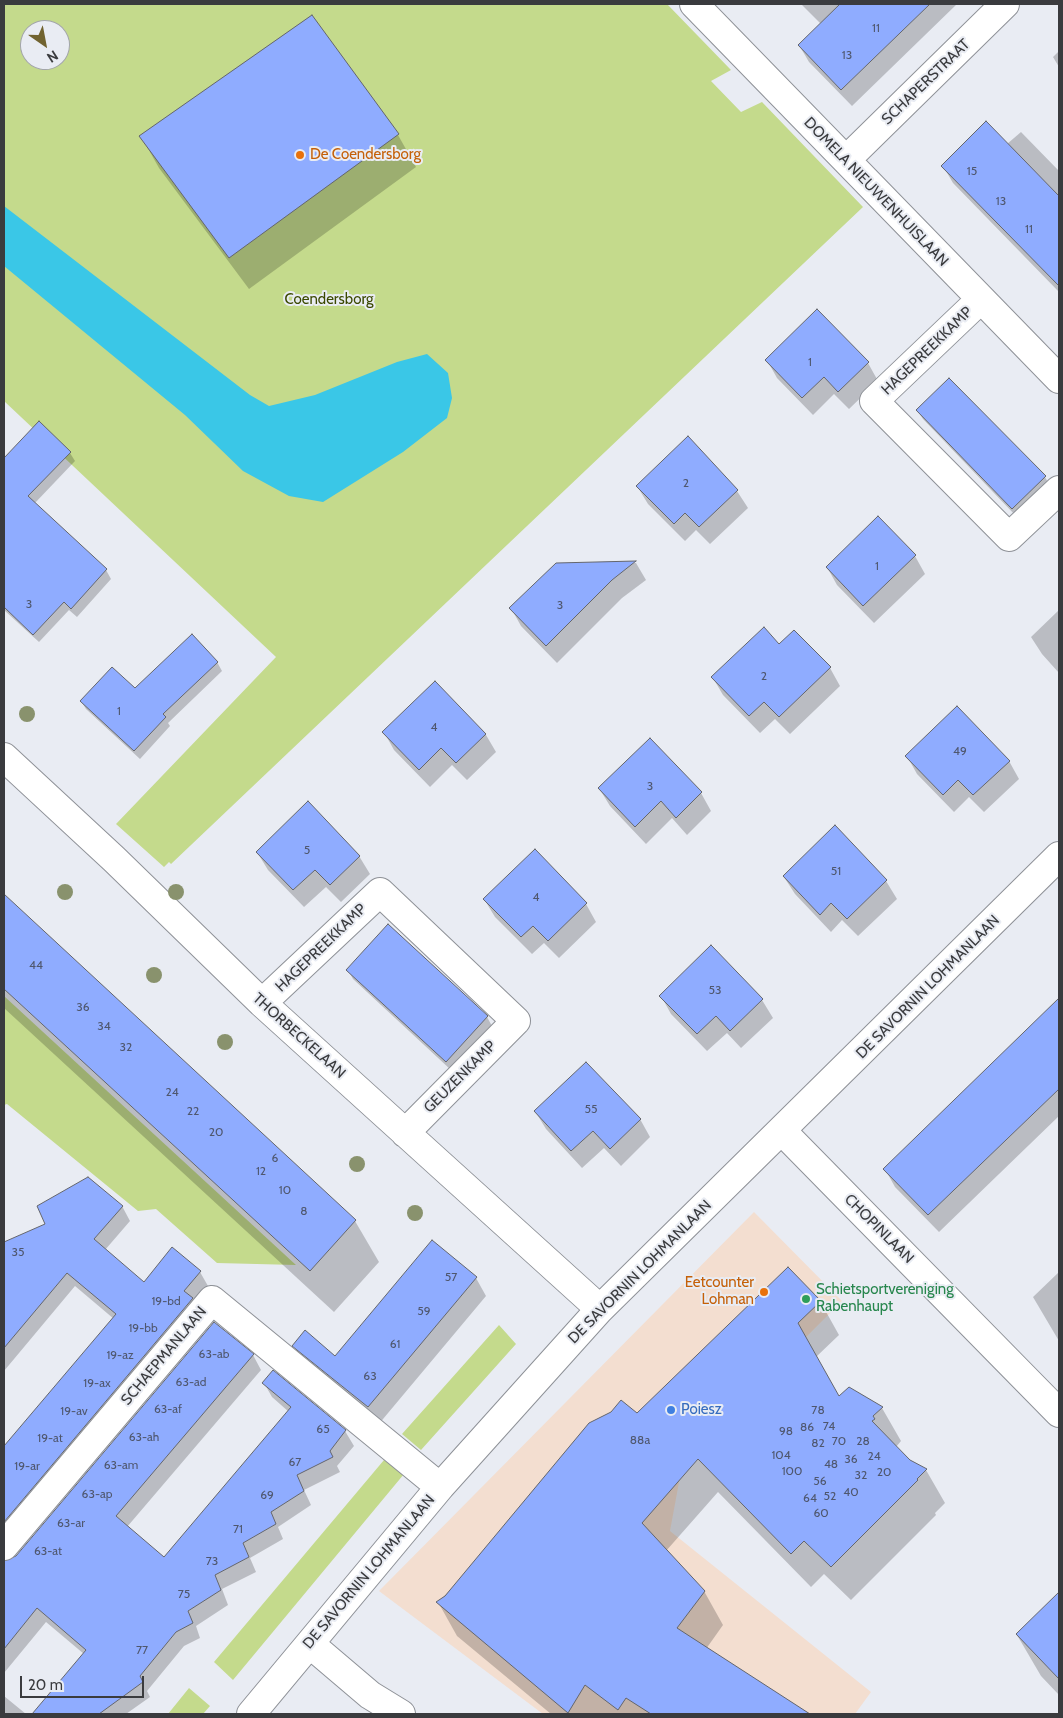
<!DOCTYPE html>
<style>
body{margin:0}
#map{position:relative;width:1063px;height:1718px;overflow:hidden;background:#e9ecf3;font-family:Cabin,sans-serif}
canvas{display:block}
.frame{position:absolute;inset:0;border:5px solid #3a3b3e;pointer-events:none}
.north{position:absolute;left:20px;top:20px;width:50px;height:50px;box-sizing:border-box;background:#e9ecf3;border:1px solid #a3a5ab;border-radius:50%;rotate:147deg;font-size:14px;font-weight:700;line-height:20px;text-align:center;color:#3a3b3e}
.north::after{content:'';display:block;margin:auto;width:18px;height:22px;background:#716330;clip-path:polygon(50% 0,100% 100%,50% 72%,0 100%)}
.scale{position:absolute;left:20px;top:1676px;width:124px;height:22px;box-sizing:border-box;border:2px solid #3a3b3e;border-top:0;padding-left:6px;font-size:15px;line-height:18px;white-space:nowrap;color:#3a3b3e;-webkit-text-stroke:4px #e9ecf3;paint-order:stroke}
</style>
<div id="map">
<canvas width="1063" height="1718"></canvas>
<div class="frame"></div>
<div class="north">N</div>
<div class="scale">20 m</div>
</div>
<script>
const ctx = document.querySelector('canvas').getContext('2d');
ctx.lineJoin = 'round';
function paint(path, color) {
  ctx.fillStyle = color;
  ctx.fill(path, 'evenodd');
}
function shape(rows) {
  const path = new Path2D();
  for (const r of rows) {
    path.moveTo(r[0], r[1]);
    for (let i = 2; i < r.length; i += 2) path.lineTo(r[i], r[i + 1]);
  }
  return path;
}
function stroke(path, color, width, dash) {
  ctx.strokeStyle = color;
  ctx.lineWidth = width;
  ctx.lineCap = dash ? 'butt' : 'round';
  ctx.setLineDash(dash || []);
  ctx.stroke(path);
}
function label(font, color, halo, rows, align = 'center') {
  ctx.font = font + ' Cabin,sans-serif';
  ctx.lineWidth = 4;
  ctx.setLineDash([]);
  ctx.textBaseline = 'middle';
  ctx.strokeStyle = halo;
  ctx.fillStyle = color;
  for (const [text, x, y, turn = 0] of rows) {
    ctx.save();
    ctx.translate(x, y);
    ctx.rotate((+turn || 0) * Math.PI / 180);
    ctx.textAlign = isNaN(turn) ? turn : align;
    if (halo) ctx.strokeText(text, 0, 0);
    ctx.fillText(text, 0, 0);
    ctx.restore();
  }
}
const commercial = shape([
 [754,1212,842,1301,683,1461,670,1531,871,1692,855,1714,543,1714,379,1591]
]);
const green = shape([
 [4,4,667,4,731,70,711,81,741,112,762,102,863,207,171,864,169,862,164,867,116,824,276,657,4,401],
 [30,30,60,30,60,60,30,60],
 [4,996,296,1265,217,1263,156,1209,138,1211,7,1104,4,1105],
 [499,1325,516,1344,421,1450,402,1434],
 [384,1460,404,1474,233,1680,214,1662],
 [189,1688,210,1706,203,1714,168,1714]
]);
const water = shape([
 [4,206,250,395,269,406,315,395,397,362,427,354,448,373,452,398,447,418,403,452,323,502,289,496,243,471,185,415,4,266]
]);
const shadow = shape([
 [801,4,957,4,852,106,809,62,799,45,821,24],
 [311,16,398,135,416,167,249,289,159,168,141,136],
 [1059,51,1059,67,1053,57],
 [1021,132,1059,171,1059,292,953,183,943,166,1007,144],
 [817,310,868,363,878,381,849,409,834,394,813,415,777,378,767,360],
 [949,380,1045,477,1050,486,1017,517,923,419,918,411],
 [40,423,70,453,75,461,34,504,106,570,111,579,77,617,69,610,39,642,4,610,4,583,36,549,4,519,4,460],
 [637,486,737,491,748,508,710,544,696,530,685,541,648,504],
 [915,556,925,574,874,623,837,585,827,567],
 [636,563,646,580,622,598,557,663,521,626,511,608,556,565],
 [1059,610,1059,673,1042,654,1031,637],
 [779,646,830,668,840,686,790,734,775,719,760,733,723,695,713,678],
 [217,662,222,671,168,723,170,726,140,759,86,709,81,701,135,690],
 [435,683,486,735,496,752,467,780,452,765,430,787,394,750,384,732],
 [650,740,701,793,711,811,687,835,672,818,646,844,610,806,599,788],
 [907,756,1009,761,1019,779,984,812,969,797,954,812,917,774],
 [835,827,886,881,897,899,858,936,842,920,831,932,795,894,784,877],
 [535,851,586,904,596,922,559,958,544,943,532,954,495,917,484,899],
 [257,852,359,856,370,874,341,902,326,887,304,907,268,870],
 [4,895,355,1221,379,1262,334,1312,4,1008],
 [711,947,762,1000,773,1018,741,1048,727,1033,707,1051,671,1014,661,996],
 [348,970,487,1017,492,1026,451,1070,353,979],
 [1059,1001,1059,1116,939,1232,895,1187,885,1169],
 [535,1111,640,1119,650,1137,621,1166,604,1148,582,1168,546,1129],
 [122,1206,130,1221,105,1250,144,1283,200,1272,208,1286,4,1546,4,1450,114,1319,75,1286,4,1371,4,1262],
 [1059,1272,1059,1341,1033,1297],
 [476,1278,486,1296,378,1425,304,1364,294,1346,335,1357],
 [820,1301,839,1335,816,1357,839,1397,882,1408,901,1441,896,1447,910,1461,926,1470,945,1503,935,1513,936,1515,851,1600,824,1574,811,1587,718,1492,666,1551,704,1591,723,1625,706,1649,808,1714,551,1714,457,1636,438,1602,637,1415],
 [253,1355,261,1370,127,1527,164,1558,289,1412,272,1397,264,1383,273,1372,345,1431,354,1446,337,1466,340,1472,304,1490,311,1505,278,1527,283,1539,250,1558,256,1572,222,1589,228,1605,196,1626,200,1638,184,1646,147,1691,150,1697,126,1714,34,1714,84,1654,46,1622,4,1673,4,1562,10,1562],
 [1059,1594,1059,1695,1041,1676,1017,1635],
 [4,1696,26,1714,4,1714]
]);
const building = shape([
 [840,4,930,4,841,90,798,45,840,4],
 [312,15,399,134,229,258,139,136,312,15],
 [986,121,1059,196,1059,286,941,166,986,121],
 [817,309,869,362,838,392,824,377,802,398,765,360,817,309],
 [949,378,1046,476,1012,509,916,410,949,378],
 [39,421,71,452,28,496,107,569,71,609,64,602,33,635,4,607,4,458,39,421],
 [688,436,738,490,699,527,685,513,674,524,636,486,688,436],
 [878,516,916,555,863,606,826,567,878,516],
 [636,561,612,580,546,646,509,608,556,563,636,561],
 [764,627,779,644,794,630,831,667,779,717,764,702,749,716,711,677,764,627],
 [192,634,218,662,163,714,166,717,134,751,80,701,112,667,135,688,192,634],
 [435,681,486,734,456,763,441,748,419,770,382,732,435,681],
 [957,706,1010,761,973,795,958,780,943,795,905,756,957,706],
 [650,738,702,792,676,818,661,801,635,827,598,788,650,738],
 [308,801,360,856,330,885,315,870,293,890,256,852,308,801],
 [835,825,887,880,847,919,831,903,820,915,783,876,835,825],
 [535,849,587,903,548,941,533,926,521,937,483,899,535,849],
 [4,894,356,1220,310,1271,4,989,4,894],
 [388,924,488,1016,446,1062,346,970,388,924],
 [711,945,763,999,730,1031,716,1016,697,1034,659,996,711,945],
 [1059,998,1059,1089,928,1215,883,1169,1059,998],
 [586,1062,641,1119,610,1149,593,1131,571,1151,534,1111,586,1062],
 [88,1177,123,1206,94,1239,144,1282,172,1247,201,1271,184,1291,193,1298,4,1522,4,1446,116,1314,67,1273,4,1348,4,1242,45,1224,37,1206,88,1177],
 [432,1240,477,1277,368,1407,292,1346,305,1330,335,1356,432,1240],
 [788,1267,821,1301,798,1323,839,1396,849,1387,883,1407,873,1416,875,1419,872,1421,910,1460,927,1469,917,1479,918,1480,831,1567,804,1541,791,1554,698,1459,642,1523,705,1591,677,1628,810,1714,651,1714,626,1698,618,1710,585,1685,568,1713,436,1602,445,1596,589,1423,611,1412,621,1400,637,1413,788,1267],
 [214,1322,254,1354,116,1516,164,1557,291,1407,262,1383,273,1370,346,1430,330,1451,333,1457,297,1475,304,1491,271,1512,276,1524,243,1543,249,1557,215,1575,221,1590,188,1611,193,1623,176,1632,140,1676,143,1682,99,1714,32,1714,86,1650,37,1608,4,1649,4,1561,16,1556,214,1322],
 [1059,1592,1059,1679,1016,1634,1059,1592]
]);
const minor = shape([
 [694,4,1059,379],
 [846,160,1005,4],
 [980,300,874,401,1009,537,1059,490],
 [4,757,114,859,262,1003,600,1309],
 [262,1003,380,892,516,1021,405,1133],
 [782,1131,1059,1413],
 [4,1546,212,1300,440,1487],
 [310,1644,370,1695,401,1714],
 [251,1714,440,1487,600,1309,1059,856]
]);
const trees = [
 [27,714],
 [65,892],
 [176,892],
 [154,975],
 [225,1042],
 [357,1164],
 [415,1213]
];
const markers = [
 [300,155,5,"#e8710a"],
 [764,1292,5,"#e8710a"],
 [806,1299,5,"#2e9e5b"],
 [671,1410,5,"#3f7fe0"]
];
const numberNames = [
 ["11",876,28],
 ["13",847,55],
 ["15",972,171],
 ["13",1001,201],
 ["11",1029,229],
 ["1",810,362],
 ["2",686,483],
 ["1",877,566],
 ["3",29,604],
 ["3",560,605],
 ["2",764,676],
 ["1",119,711],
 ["4",434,727],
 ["49",960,751],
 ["3",650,786],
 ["5",307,850],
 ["51",836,871],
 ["4",536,897],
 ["44",36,965],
 ["53",715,990],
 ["36",83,1007],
 ["34",104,1026],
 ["32",126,1047],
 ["24",172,1092],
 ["55",591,1109],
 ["22",193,1111],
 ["20",216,1132],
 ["6",275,1158],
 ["12",261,1171],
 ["10",285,1190],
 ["8",304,1211],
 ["35",18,1252],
 ["57",451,1277],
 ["19-bd",166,1301],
 ["59",424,1311],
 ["19-bb",143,1328],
 ["61",395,1344],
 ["63-ab",214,1354],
 ["19-az",120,1355],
 ["63",370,1376],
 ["63-ad",191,1382],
 ["19-ax",97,1383],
 ["63-af",168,1409],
 ["78",818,1410],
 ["19-av",74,1411],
 ["74",829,1426],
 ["86",807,1427],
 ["65",323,1429],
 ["98",786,1431],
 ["63-ah",144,1437],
 ["19-at",50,1438],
 ["88a",640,1440],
 ["70",839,1441],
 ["28",863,1441],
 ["82",818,1443],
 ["104",781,1455],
 ["24",874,1456],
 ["36",851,1459],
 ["67",295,1462],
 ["48",831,1464],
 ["63-am",121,1465],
 ["19-ar",27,1466],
 ["100",792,1471],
 ["20",884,1472],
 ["32",861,1475],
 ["56",820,1481],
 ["40",851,1492],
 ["63-ap",97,1494],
 ["69",267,1495],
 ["52",830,1496],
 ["64",810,1498],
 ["60",821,1513],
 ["63-ar",71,1523],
 ["71",238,1529],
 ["63-at",48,1551],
 ["73",212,1561],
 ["75",184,1594],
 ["77",142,1650]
];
const streetNames = [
 ["SCHAPERSTRAAT",926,82,-44],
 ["DOMELA NIEUWENHUISLAAN",876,192,46],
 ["HAGEPREEKKAMP",927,351,-44],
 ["HAGEPREEKKAMP",321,948,-44],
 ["DE SAVORNIN LOHMANLAAN",928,987,-45],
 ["THORBECKELAAN",299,1036,42],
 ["GEUZENKAMP",460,1077,-45],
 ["CHOPINLAAN",879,1229,45],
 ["DE SAVORNIN LOHMANLAAN",640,1272,-45],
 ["SCHAEPMANLAAN",164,1356,-50],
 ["DE SAVORNIN LOHMANLAAN",369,1572,-50]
];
const foodNames = [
 ["De Coendersborg",310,155],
 ["Eetcounter",754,1283,"right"],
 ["Lohman",754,1300,"right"]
];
const parkNames = [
 ["Coendersborg",329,300]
];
const leisureNames = [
 ["Schietsportvereniging",816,1290],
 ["Rabenhaupt",816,1307]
];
const shopNames = [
 ["Poiesz",681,1410]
];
paint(commercial, '#f3ded0');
paint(green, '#c4da8c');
paint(water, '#3ac7e7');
paint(shadow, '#0003');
paint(building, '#8facff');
stroke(building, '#64666c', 1);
stroke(minor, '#8e9197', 30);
stroke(minor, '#fff', 28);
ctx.fillStyle = '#89926d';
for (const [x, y] of trees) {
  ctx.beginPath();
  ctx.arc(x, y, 8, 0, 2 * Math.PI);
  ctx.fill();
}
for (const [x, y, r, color] of markers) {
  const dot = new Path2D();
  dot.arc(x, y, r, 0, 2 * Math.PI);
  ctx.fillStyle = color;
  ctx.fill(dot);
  stroke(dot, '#e9ecf3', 2);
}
label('12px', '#4f576e', null, numberNames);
label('15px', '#3a3b3e', '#e9ecf3', streetNames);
label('15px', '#c56008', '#e9ecf3', foodNames, 'left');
label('15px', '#3b4900', '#e9ecf3', parkNames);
label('15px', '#27864d', '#e9ecf3', leisureNames, 'left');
label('15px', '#366cbe', '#e9ecf3', shopNames, 'left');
</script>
